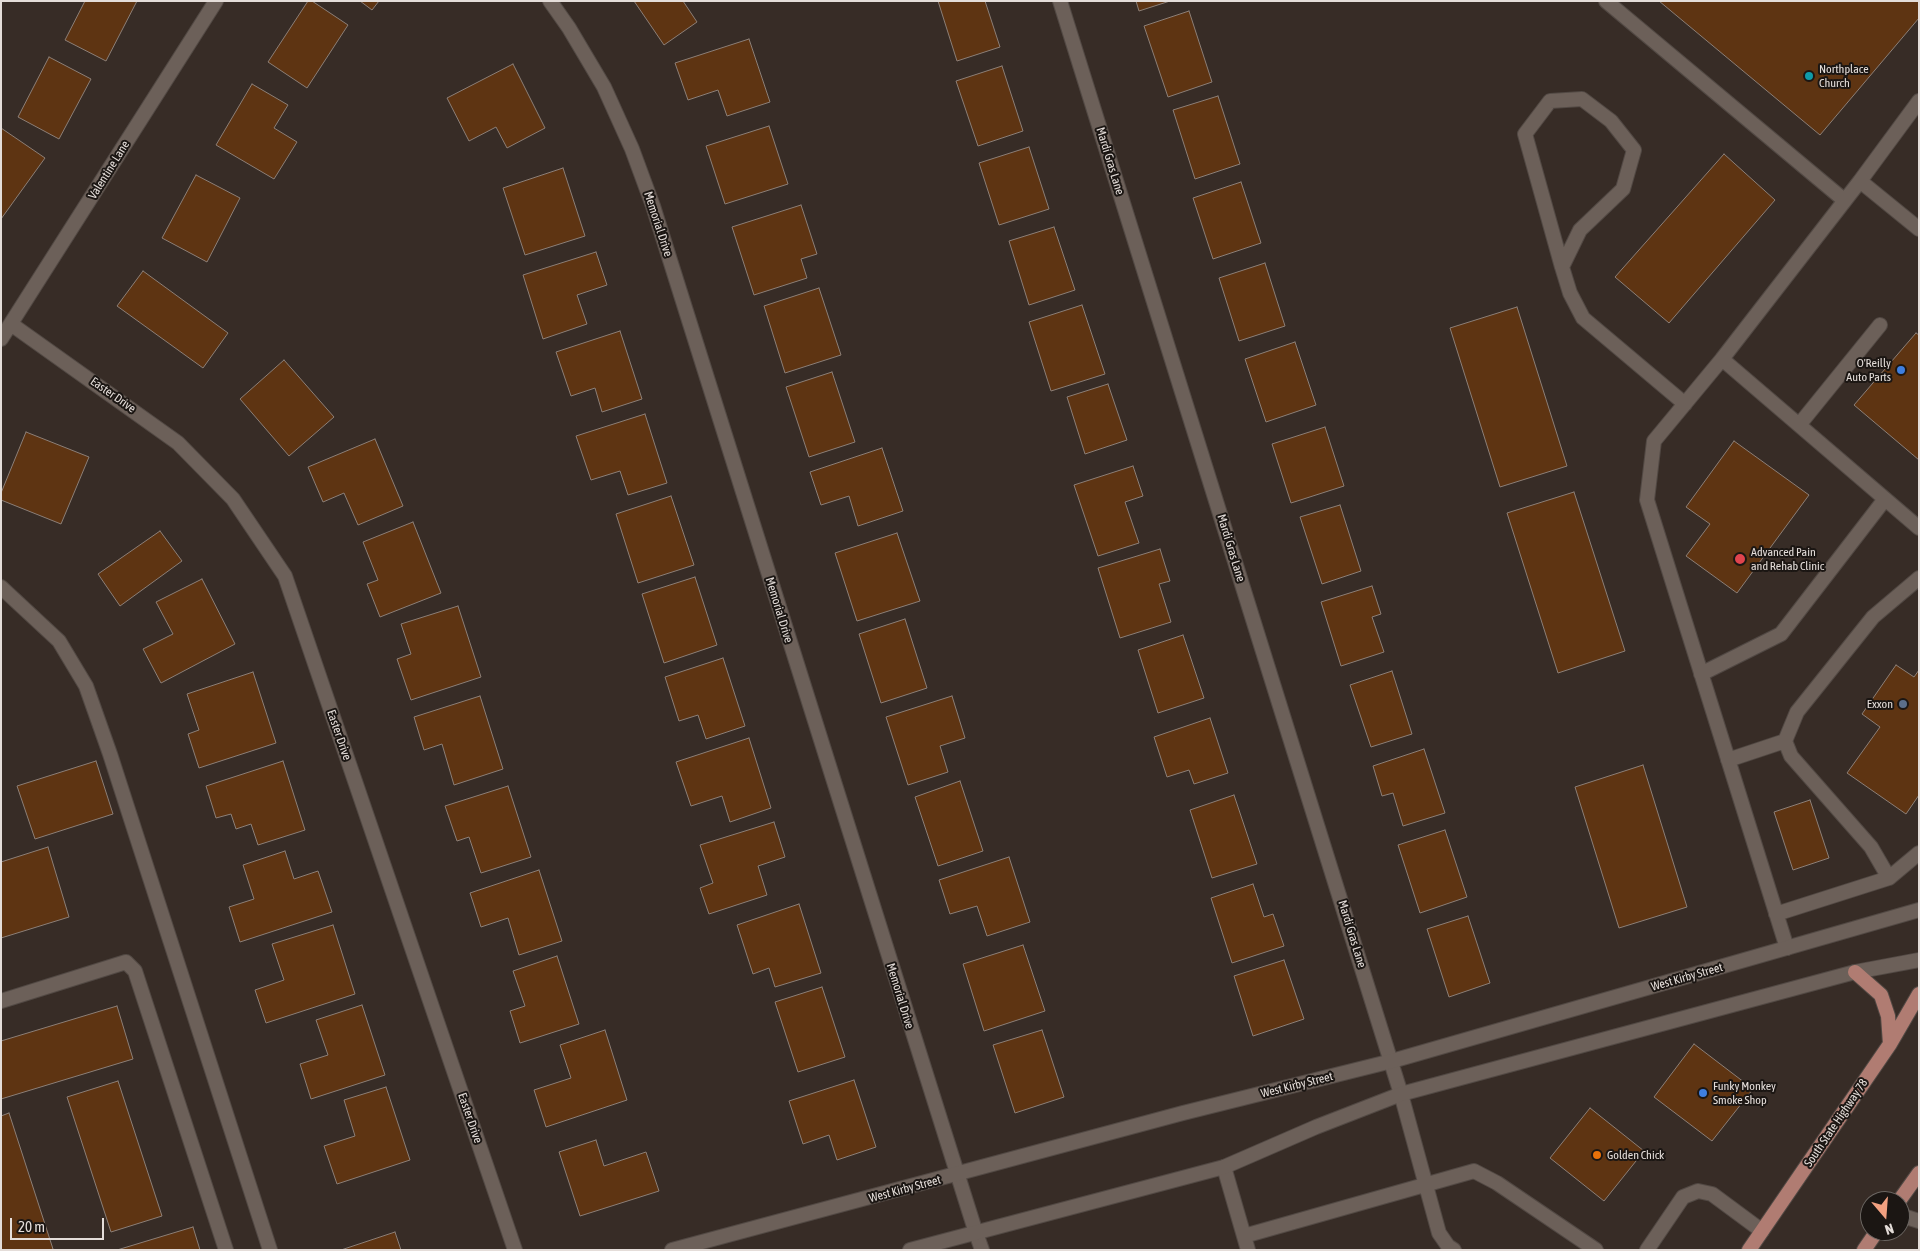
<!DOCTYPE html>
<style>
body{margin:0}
#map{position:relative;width:1920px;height:1251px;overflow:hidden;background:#372c26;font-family:"Asap Condensed",sans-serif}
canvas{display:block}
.frame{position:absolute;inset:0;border:2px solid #e4ddd9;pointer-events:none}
.north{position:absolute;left:1860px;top:1191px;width:50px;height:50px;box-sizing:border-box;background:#1b1613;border:1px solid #6b6662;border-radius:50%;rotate:162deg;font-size:14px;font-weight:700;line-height:20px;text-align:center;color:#e4ddd9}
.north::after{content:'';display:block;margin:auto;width:18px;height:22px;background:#f2a080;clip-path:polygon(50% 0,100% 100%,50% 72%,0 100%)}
.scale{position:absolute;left:10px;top:1218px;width:94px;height:22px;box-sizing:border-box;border:2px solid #e4ddd9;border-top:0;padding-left:6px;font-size:15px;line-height:18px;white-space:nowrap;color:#e4ddd9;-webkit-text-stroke:4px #1b1613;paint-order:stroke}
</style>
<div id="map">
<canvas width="1920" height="1251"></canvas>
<div class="frame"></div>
<div class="north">N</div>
<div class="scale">20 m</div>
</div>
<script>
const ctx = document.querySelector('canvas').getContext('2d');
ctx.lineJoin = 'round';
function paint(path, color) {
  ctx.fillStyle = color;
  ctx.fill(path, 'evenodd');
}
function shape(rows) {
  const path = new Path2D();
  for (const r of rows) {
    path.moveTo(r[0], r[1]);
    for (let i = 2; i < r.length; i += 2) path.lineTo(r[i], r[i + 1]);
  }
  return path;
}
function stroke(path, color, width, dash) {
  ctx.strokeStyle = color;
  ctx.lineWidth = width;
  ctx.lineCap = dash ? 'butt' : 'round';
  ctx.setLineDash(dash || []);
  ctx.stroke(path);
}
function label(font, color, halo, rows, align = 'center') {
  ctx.font = font + ' "Asap Condensed",sans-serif';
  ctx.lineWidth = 4;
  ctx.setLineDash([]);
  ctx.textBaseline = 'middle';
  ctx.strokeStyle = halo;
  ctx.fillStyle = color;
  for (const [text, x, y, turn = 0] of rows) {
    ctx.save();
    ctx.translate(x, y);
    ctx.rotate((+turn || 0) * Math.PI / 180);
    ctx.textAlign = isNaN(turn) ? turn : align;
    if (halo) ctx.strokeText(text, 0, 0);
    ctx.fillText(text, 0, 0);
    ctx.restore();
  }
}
const building = shape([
 [85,1,137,1,106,61,65,40,85,1],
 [308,1,312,1,348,25,307,88,268,62,308,1],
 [360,1,379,1,372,10,360,1],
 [634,1,683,1,697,22,664,45,634,1],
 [938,1,985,1,1000,47,957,61,938,1],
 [1136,1,1170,1,1139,11,1136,1],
 [1659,1,1919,1,1919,18,1820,135,1659,1],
 [1189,11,1212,82,1168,97,1144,26,1189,11],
 [749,39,770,102,727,116,718,90,688,100,675,63,749,39],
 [49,57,91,79,59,139,18,117,49,57],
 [513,64,545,128,507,148,496,127,469,141,447,98,513,64],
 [1002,66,1023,131,978,146,956,81,1002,66],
 [252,84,288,105,274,128,297,142,274,179,216,145,252,84],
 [1218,96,1240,164,1195,179,1173,110,1218,96],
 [769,126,788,184,725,204,706,146,769,126],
 [1,128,45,158,1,219,1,128],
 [1029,147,1049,209,999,225,979,163,1029,147],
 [1724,154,1775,200,1669,323,1615,277,1724,154],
 [563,168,585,236,525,255,503,188,563,168],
 [196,175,240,198,207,262,162,238,196,175],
 [1241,182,1261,243,1213,259,1193,198,1241,182],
 [801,205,817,254,801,259,807,278,754,295,732,227,801,205],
 [1054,227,1075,290,1029,305,1009,241,1054,227],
 [596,252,607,285,577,295,587,324,543,339,523,275,596,252],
 [1265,263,1285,326,1239,341,1219,278,1265,263],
 [143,271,228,333,203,368,117,306,143,271],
 [819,288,841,355,785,373,764,306,819,288],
 [1082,305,1105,374,1051,391,1029,322,1082,305],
 [1517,307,1567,466,1500,487,1450,328,1517,307],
 [620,331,642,399,602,412,595,388,571,396,556,352,620,331],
 [1916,333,1919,335,1919,460,1854,405,1916,333],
 [1295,342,1316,405,1266,422,1245,359,1295,342],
 [284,360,334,417,289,456,240,399,284,360],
 [832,372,855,442,809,457,786,387,832,372],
 [1108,384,1127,440,1085,454,1067,397,1108,384],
 [645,414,667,483,628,495,620,471,591,480,576,436,645,414],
 [1325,427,1344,486,1291,503,1272,444,1325,427],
 [26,432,89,457,61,524,1,500,1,493,26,432],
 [375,439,403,506,358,525,344,493,323,502,308,467,375,439],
 [1734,441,1809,495,1737,593,1686,556,1710,524,1686,507,1734,441],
 [882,448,903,511,858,526,849,496,821,505,810,472,882,448],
 [1133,466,1143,496,1125,502,1139,543,1098,556,1074,485,1133,466],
 [1574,492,1625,651,1558,673,1507,513,1574,492],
 [671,496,694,565,638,583,616,514,671,496],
 [1340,505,1361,571,1322,584,1300,517,1340,505],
 [413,522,441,593,380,617,367,584,378,580,363,542,413,522],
 [160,531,182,561,120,606,98,574,160,531],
 [897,533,920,601,857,621,835,553,897,533],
 [1160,549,1170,581,1159,584,1171,622,1120,638,1098,568,1160,549],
 [695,577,717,645,664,663,642,594,695,577],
 [202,579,235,644,161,683,143,649,173,634,156,602,202,579],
 [1372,586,1381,614,1372,617,1384,652,1341,666,1321,602,1372,586],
 [458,606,481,677,411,700,397,659,411,654,401,624,458,606],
 [905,619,927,688,881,703,859,634,905,619],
 [1183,635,1204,698,1158,713,1138,650,1183,635],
 [723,658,745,726,706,739,698,715,679,721,665,677,723,658],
 [1896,665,1914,677,1919,670,1919,795,1906,814,1847,773,1880,727,1862,714,1896,665],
 [1392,671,1412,734,1371,747,1350,685,1392,671],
 [253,672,276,743,199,768,188,734,199,730,187,694,253,672],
 [480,696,503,769,454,785,442,744,424,750,414,717,480,696],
 [952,696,965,738,940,746,948,772,908,785,886,717,952,696],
 [1210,718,1228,773,1194,784,1189,770,1167,777,1154,737,1210,718],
 [749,738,771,808,730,822,722,796,691,806,676,762,749,738],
 [1424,749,1445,813,1403,826,1393,793,1382,796,1373,766,1424,749],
 [96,761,113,814,35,839,17,786,96,761],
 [283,761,305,830,258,845,251,824,236,829,231,814,216,818,206,786,283,761],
 [1643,765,1687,907,1619,928,1575,787,1643,765],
 [960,781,983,851,938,866,915,797,960,781],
 [508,786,531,857,481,873,469,837,457,841,445,806,508,786],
 [1234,795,1257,864,1212,878,1190,810,1234,795],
 [1810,800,1829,858,1793,870,1774,812,1810,800],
 [774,822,785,857,758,866,767,895,709,914,700,888,713,883,700,845,774,822],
 [1445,830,1467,897,1420,913,1398,845,1445,830],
 [48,847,69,917,1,938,1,862,48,847],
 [285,851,294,879,318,871,332,912,240,942,229,907,254,899,243,865,285,851],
 [1009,857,1030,922,987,936,977,906,950,914,939,880,1009,857],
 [539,870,562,941,519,955,508,918,481,927,470,893,539,870],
 [1253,884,1264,917,1273,914,1284,946,1232,963,1211,898,1253,884],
 [799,904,821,973,775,987,769,968,753,974,737,925,799,904],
 [1468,916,1490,983,1449,997,1427,929,1468,916],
 [333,925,355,994,266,1023,255,990,284,980,272,944,333,925],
 [1023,945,1045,1011,984,1031,963,964,1023,945],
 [557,956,579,1024,520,1043,510,1011,525,1006,513,971,557,956],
 [1284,960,1304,1019,1253,1036,1234,976,1284,960],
 [822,987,845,1057,798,1072,775,1002,822,987],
 [362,1005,385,1075,311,1099,300,1064,328,1055,316,1020,362,1005],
 [117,1006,133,1059,1,1099,1,1041,117,1006],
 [605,1030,627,1100,546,1127,534,1090,571,1078,560,1045,605,1030],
 [1042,1030,1064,1097,1015,1113,993,1045,1042,1030],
 [1694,1044,1753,1089,1712,1141,1654,1097,1694,1044],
 [854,1080,876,1147,837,1160,829,1135,803,1144,789,1101,854,1080],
 [118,1081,162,1216,111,1232,67,1097,118,1081],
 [386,1087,410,1160,337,1184,324,1146,355,1136,344,1100,386,1087],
 [1590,1108,1644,1151,1604,1201,1550,1158,1590,1108],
 [9,1113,53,1249,50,1250,1,1250,1,1116,9,1113],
 [596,1140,604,1166,646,1152,659,1191,580,1216,559,1152,596,1140],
 [193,1227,200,1250,117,1250,193,1227],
 [395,1232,401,1250,341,1250,395,1232]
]);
const service = shape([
 [1606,1,1844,200],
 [1860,181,1919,101],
 [1562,267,1580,230,1623,189,1634,150,1611,121,1582,99,1550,101,1525,134,1562,267,1570,293,1583,318,1685,404],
 [1722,359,1919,528],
 [1799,425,1880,325],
 [1,587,59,641,86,686,110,754,270,1250],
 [1701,674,1781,634,1885,499],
 [1728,760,1785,741],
 [1889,878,1871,847,1791,756,1785,741,1797,712,1873,617,1919,578],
 [1776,914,1889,878,1919,853],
 [1787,948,1647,500,1654,441,1722,359,1860,181,1919,229],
 [1,1001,126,962,135,971,226,1250],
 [1401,1094,1439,1233,1448,1246,1454,1250],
 [1224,1167,1248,1250],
 [1900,1215,1919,1221],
 [976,1233,982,1250],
 [1244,1236,1474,1171,1497,1183,1596,1250],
 [1647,1250,1683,1197,1698,1191,1712,1194,1762,1231]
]);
const minor = shape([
 [550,1,569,28,604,87,632,149,653,206,976,1233],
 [1060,1,1401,1094],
 [11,324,178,443,233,499,285,576,515,1250],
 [1,339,216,1]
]);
const secondary = shape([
 [672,1250,1183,1113,1392,1061,1919,910],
 [910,1250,1224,1167,1316,1127,1401,1094,1855,972,1919,960]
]);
const primary = shape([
 [1855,972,1881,995,1888,1016,1890,1044],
 [1899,1201,1919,1173],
 [1749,1250,1890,1044,1919,994],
 [1864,1250,1877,1231]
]);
const markers = [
 [1809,76,5,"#0f9aa8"],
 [1901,370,5,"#3f7fe0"],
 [1740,559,6,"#e0444e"],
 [1903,704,5,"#5c6f8a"],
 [1703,1093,5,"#3f7fe0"],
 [1597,1155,5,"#e8710a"]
];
const poiNames = [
 ["Northplace",1819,69],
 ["Church",1819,83],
 ["O'Reilly",1891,363,"right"],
 ["Auto Parts",1891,377,"right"],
 ["Advanced Pain",1751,552],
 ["and Rehab Clinic",1751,566],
 ["Exxon",1893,704,"right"],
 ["Funky Monkey",1713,1086],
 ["Smoke Shop",1713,1100],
 ["Golden Chick",1607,1155]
];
const streetNames = [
 ["Mardi Gras Lane",1110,161,73],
 ["Valentine Lane",109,170,-58],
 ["Memorial Drive",658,224,72],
 ["Easter Drive",113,395,35],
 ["Mardi Gras Lane",1231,548,73],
 ["Memorial Drive",779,610,73],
 ["Easter Drive",339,735,71],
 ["Mardi Gras Lane",1352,934,73],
 ["West Kirby Street",1687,977,-16],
 ["Memorial Drive",900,996,73],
 ["West Kirby Street",1297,1085,-14],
 ["Easter Drive",470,1118,71],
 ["South State Highway 78",1836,1123,-56],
 ["West Kirby Street",905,1189,-15]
];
paint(building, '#5e3412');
stroke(building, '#8c7f77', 1);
stroke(service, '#524944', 16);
stroke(minor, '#524944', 16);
stroke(secondary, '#524944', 16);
stroke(primary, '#524944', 16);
stroke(service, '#6c6059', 14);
stroke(minor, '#6c6059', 14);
stroke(secondary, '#6c6059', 14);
stroke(primary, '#b07c72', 14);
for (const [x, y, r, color] of markers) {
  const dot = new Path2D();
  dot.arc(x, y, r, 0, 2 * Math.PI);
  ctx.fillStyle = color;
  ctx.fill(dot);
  stroke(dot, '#1b1613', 2);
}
label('12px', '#e4ddd9', '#1b1613', poiNames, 'left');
label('12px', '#e4ddd9', '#1b1613', streetNames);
</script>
